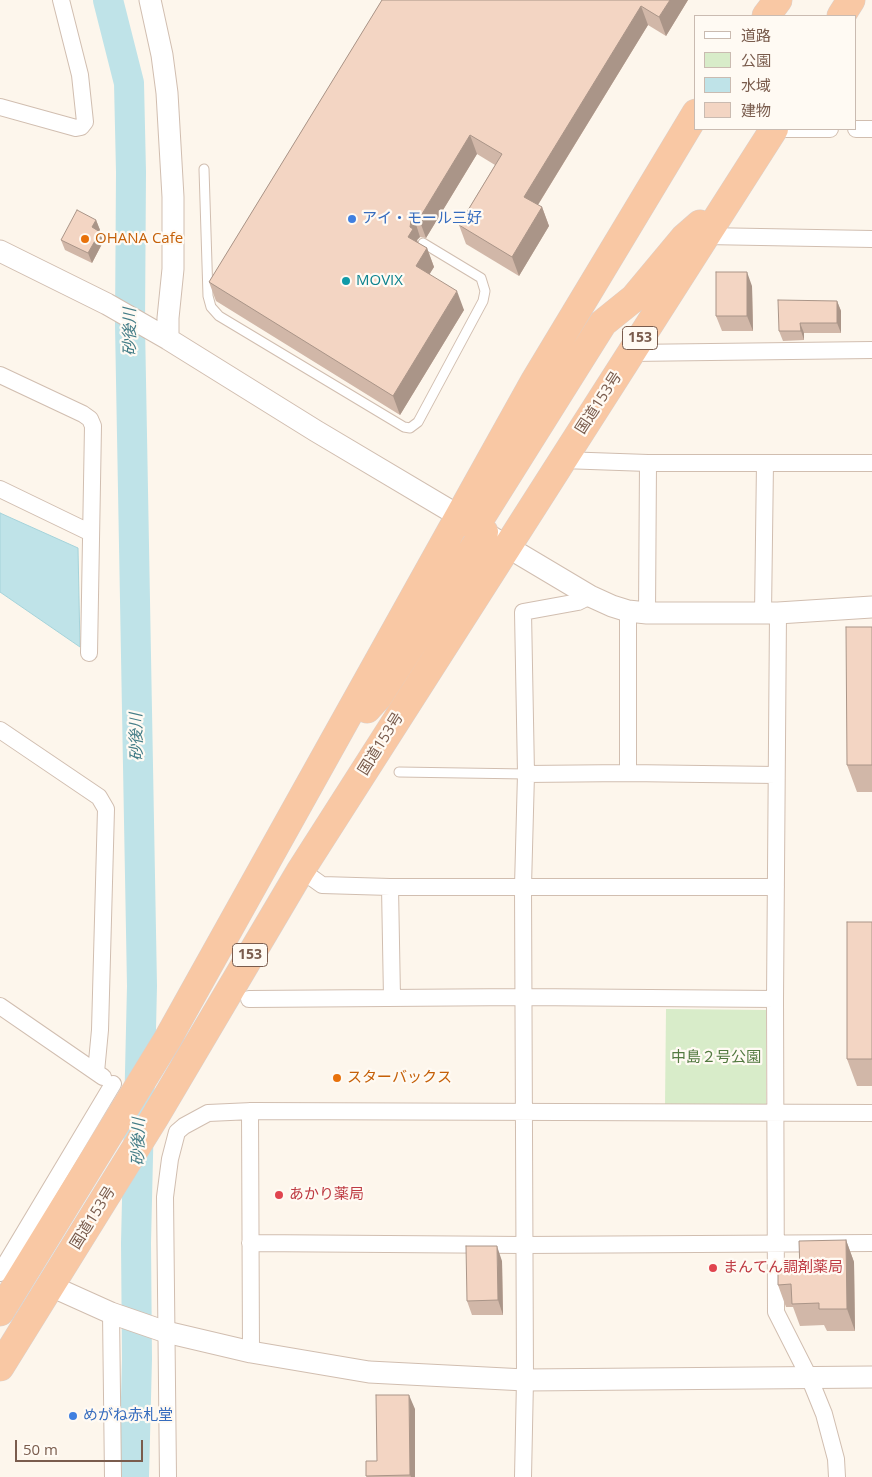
<!DOCTYPE html>
<meta charset="utf-8">
<style>
body{margin:0}
#map{position:relative;width:872px;height:1477px;overflow:hidden;background:#fdf6ec;font-family:"Open Sans","Noto Sans JP",sans-serif}
canvas{display:block}
.legend{position:absolute;left:694px;top:15px;width:162px;height:115px;box-sizing:border-box;background:#fffaf3;border:1px solid #cabbb1;margin:0;padding:6px 9px;list-style:none;font-size:15px;color:#7a5c4d}
.legend li{display:flex;align-items:center;gap:10px;height:25px}
.legend b{width:25px;border:1px solid #cabbb1}
.scale{position:absolute;left:15px;top:1440px;width:128px;height:22px;box-sizing:border-box;border:2px solid #7a5c4d;border-top:0;padding-left:6px;font-size:15px;line-height:18px;white-space:nowrap;color:#7a5c4d;-webkit-text-stroke:4px #fffaf3;paint-order:stroke}
</style>
<div id="map">
<canvas width="872" height="1477"></canvas>
<ul class="legend">
<li><b style="height:6px;background:#fff"></b>道路</li>
<li><b style="height:14px;background:#d8ecc9"></b>公園</li>
<li><b style="height:14px;background:#bfe3e8"></b>水域</li>
<li><b style="height:14px;background:#f3d5c3"></b>建物</li>
</ul>
<div class="scale">50 m</div>
</div>
<script>
const ctx = document.querySelector('canvas').getContext('2d');
ctx.lineJoin = 'round';
function paint(path, color) {
  ctx.fillStyle = color;
  ctx.fill(path, 'evenodd');
}
function shape(rows) {
  const path = new Path2D();
  for (const r of rows) {
    path.moveTo(r[0], r[1]);
    for (let i = 2; i < r.length; i += 2) path.lineTo(r[i], r[i + 1]);
  }
  return path;
}
function stroke(path, color, width, dash) {
  ctx.strokeStyle = color;
  ctx.lineWidth = width;
  ctx.lineCap = dash ? 'butt' : 'round';
  ctx.setLineDash(dash || []);
  ctx.stroke(path);
}
function label(font, color, halo, rows, align = 'center') {
  ctx.font = font + ' "Open Sans","Noto Sans JP",sans-serif';
  ctx.lineWidth = 4.5;
  ctx.setLineDash([]);
  ctx.textBaseline = 'middle';
  ctx.strokeStyle = halo;
  ctx.fillStyle = color;
  for (const [text, x, y, turn = 0] of rows) {
    ctx.save();
    ctx.translate(x, y);
    ctx.rotate((+turn || 0) * Math.PI / 180);
    ctx.textAlign = isNaN(turn) ? turn : align;
    if (halo) ctx.strokeText(text, 0, 0);
    ctx.fillText(text, 0, 0);
    ctx.restore();
  }
}
const green = shape([
 [666,1009,766,1010,766,1107,665,1106]
]);
const water = shape([
 [0,513,78,548,80,647,0,592,0,513]
]);
const river = shape([
 [108,0,129,83,131,172,130,325,142,986,136,1243,137,1359,134,1477]
]);
const service = shape([
 [204,169,208,296,211,307,219,316,404,427,410,428,418,422,483,301,485,291,481,278,423,243],
 [399,772,526,774]
]);
const minor = shape([
 [0,107,76,128,81,127,85,122,80,75,61,0],
 [774,129,830,129],
 [856,129,872,129],
 [705,236,872,239],
 [630,353,872,350],
 [0,375,83,414,90,419,93,426,89,653],
 [562,460,648,463],
 [0,489,91,533],
 [628,611,628,773],
 [647,613,648,463,872,463],
 [763,613,765,463],
 [778,613,775,999,776,1312,809,1377,824,1414,836,1459,837,1477],
 [0,730,99,797,106,809,100,1030,96,1072],
 [526,774,628,773,776,775],
 [301,870,322,885,390,887,776,887],
 [390,887,392,998],
 [249,999,524,997,775,999],
 [0,1006,103,1077],
 [250,1111,251,1352],
 [250,1243,524,1245,872,1243],
 [0,1273,113,1084],
 [111,1313,113,1477],
 [168,1477,165,1197,170,1159,177,1132,184,1126,208,1113,252,1111,872,1113],
 [523,1477,525,1380,523,886,526,774,523,612,578,602,590,596]
]);
const tertiary = shape([
 [150,0,162,55,167,93,173,197,173,269,168,318,168,339],
 [0,251,107,304,168,339,316,431,459,516,506,546,590,596,612,606,628,611,647,613,778,613,872,607],
 [51,1286,111,1313,166,1332,251,1352,369,1372,525,1380,872,1377]
]);
const trunk = shape([
 [766,16,778,0],
 [841,16,851,0],
 [475,527,603,323,634,298,684,238,700,224],
 [367,709,378,697,484,532],
 [0,1312,167,1040,534,382,696,113],
 [0,1367,155,1117,301,870,774,129]
]);
const wall = shape([
 [382,0,688,0,666,36,648,25,538,205,542,207,549,226,519,276,466,244,459,225,495,165,477,154,426,238,420,237,417,240,418,243,427,248,434,267,429,274,464,310,400,415,216,301,209,282],
 [96,220,100,230,99,231,103,242,92,263,65,250,61,240],
 [752,286,753,331,722,331,716,316],
 [837,301,841,311,841,333,804,333,804,340,783,341,779,331],
 [872,627,872,792,857,792,847,765],
 [872,922,872,1086,857,1086,847,1059],
 [846,1240,854,1262,855,1331,827,1331,824,1325,800,1326,793,1307,786,1307,778,1285],
 [502,1261,503,1315,472,1315,467,1301],
 [415,1409,415,1477,367,1477,366,1476]
]);
const shadedWall = shape([
 [670,0,688,0,666,36,659,17],
 [641,6,648,25,531,216,524,197],
 [470,135,477,154,426,238,419,219],
 [542,207,549,226,519,276,512,257],
 [414,218,420,237,417,240,420,248,408,237,411,221],
 [96,220,100,230,96,237,92,227],
 [100,232,103,242,92,263,88,253],
 [427,248,434,267,423,285,416,266],
 [747,272,752,286,753,331,747,316],
 [457,291,464,310,400,415,393,396],
 [837,301,841,311,841,333,837,323],
 [800,323,804,333,804,340,801,331],
 [846,1240,854,1262,855,1331,847,1309],
 [497,1246,502,1261,503,1315,498,1300],
 [409,1395,415,1409,415,1477,411,1477,410,1475]
]);
const building = shape([
 [382,0,670,0,659,17,641,6,524,197,542,207,512,257,459,225,502,154,470,135,419,219,414,218,411,221,410,227,413,229,408,237,427,248,416,266,457,291,393,396,209,282,382,0],
 [77,210,96,220,92,227,100,232,88,253,61,240,77,210],
 [716,272,747,272,747,316,716,316,716,272],
 [778,300,837,301,837,323,800,323,801,331,779,331,778,300],
 [846,627,872,627,872,765,847,765,846,627],
 [847,922,872,922,872,1059,847,1059,847,922],
 [846,1240,847,1309,819,1309,819,1303,792,1304,791,1284,778,1285,778,1273,800,1271,799,1241,846,1240],
 [466,1246,497,1246,498,1300,467,1301,466,1246],
 [376,1395,409,1395,410,1475,366,1476,366,1461,377,1461,376,1395]
]);
const markers = [
 [352,219,5,"#3f7fe0"],
 [85,239,5,"#e8710a"],
 [346,281,5,"#0f9aa8"],
 [337,1078,5,"#e8710a"],
 [279,1195,5,"#e0444e"],
 [713,1268,5,"#e0444e"],
 [73,1416,5,"#3f7fe0"]
];
const shields = [
 [640,338,35],
 [250,955,35]
];
const shieldNames = [
 ["153",640,338],
 ["153",250,955]
];
const shopNames = [
 ["アイ・モール三好",362,219],
 ["めがね赤札堂",83,1416]
];
const foodNames = [
 ["OHANA Cafe",95,239],
 ["スターバックス",347,1078]
];
const cultureNames = [
 ["MOVIX",356,281]
];
const streetNames = [
 ["国道153号",599,403,-57],
 ["国道153号",381,744,-58],
 ["国道153号",93,1218,-58]
];
const parkNames = [
 ["中島２号公園",716,1058]
];
const healthNames = [
 ["あかり薬局",289,1195],
 ["まんてん調剤薬局",723,1268]
];
const waterNames = [
 ["砂後川",130,332,-90],
 ["砂後川",137,737,-91],
 ["砂後川",139,1142,-89]
];
paint(green, '#d8ecc9');
paint(water, '#bfe3e8');
stroke(water, '#a5d3da', 1);
stroke(river, '#bfe3e8', 30);
stroke(service, '#d1beb0', 11);
stroke(minor, '#d1beb0', 18);
stroke(tertiary, '#d1beb0', 23);
stroke(trunk, '#dad1cd', 29);
stroke(service, '#fff', 9);
stroke(minor, '#fff', 16);
stroke(tertiary, '#fff', 21);
stroke(trunk, '#f9c8a4', 28);
paint(wall, '#d1b7a8');
paint(shadedWall, '#aa9588');
paint(building, '#f3d5c3');
stroke(building, '#aa9588', 1);
for (const [x, y, r, color] of markers) {
  const dot = new Path2D();
  dot.arc(x, y, r, 0, 2 * Math.PI);
  ctx.fillStyle = color;
  ctx.fill(dot);
  stroke(dot, '#fffaf3', 2);
}
for (const [x, y, w] of shields) {
  const box = new Path2D();
  box.roundRect(x - w / 2, y - 11.5, w, 23, 4);
  ctx.fillStyle = '#fffaf3';
  ctx.fill(box);
  stroke(box, '#7a5c4d', 1);
}
label('bold 14px', '#7a5c4d', null, shieldNames);
label('15px', '#366cbe', '#fffaf3', shopNames, 'left');
label('15px', '#c56008', '#fffaf3', foodNames, 'left');
label('15px', '#0d838f', '#fffaf3', cultureNames, 'left');
label('15px', '#7a5c4d', '#fffaf3', streetNames);
label('15px', '#537a41', '#fffaf3', parkNames);
label('15px', '#be3a42', '#fffaf3', healthNames, 'left');
label('italic 16px', '#437c86', '#fffaf3', waterNames);
</script>
